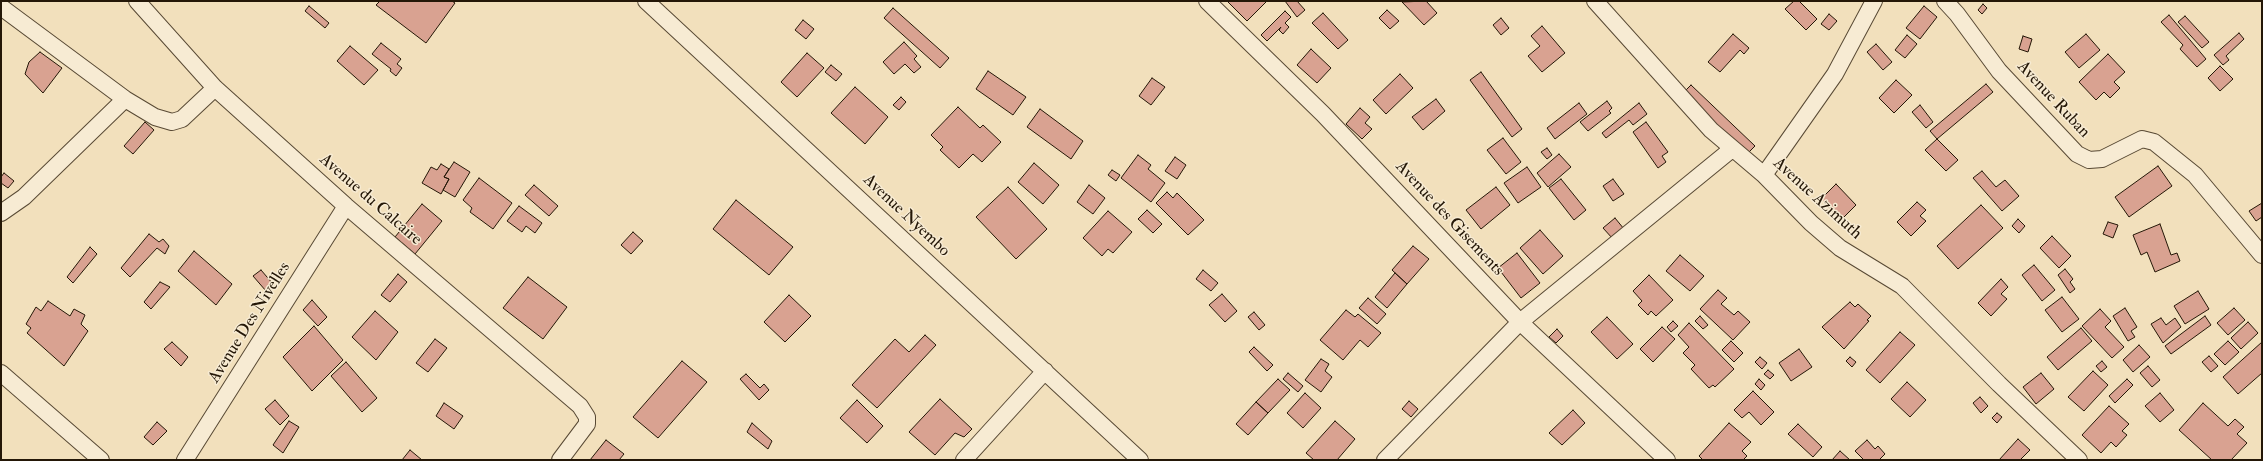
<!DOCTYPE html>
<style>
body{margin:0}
#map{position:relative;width:2263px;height:461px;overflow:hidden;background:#f2e0bc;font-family:"IM FELL Double Pica",serif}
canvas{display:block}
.frame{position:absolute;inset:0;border:2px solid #241707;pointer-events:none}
</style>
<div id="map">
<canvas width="2263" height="461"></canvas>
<div class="frame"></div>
</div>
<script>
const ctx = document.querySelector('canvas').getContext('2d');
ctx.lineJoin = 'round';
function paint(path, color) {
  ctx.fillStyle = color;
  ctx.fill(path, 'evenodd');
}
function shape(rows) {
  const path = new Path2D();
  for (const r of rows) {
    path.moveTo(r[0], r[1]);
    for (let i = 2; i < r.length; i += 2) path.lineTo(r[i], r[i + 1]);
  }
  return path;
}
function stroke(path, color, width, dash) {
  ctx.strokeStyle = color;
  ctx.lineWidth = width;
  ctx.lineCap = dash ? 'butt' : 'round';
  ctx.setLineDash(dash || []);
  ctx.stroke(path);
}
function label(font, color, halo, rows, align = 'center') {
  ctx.font = font + ' "IM FELL Double Pica",serif';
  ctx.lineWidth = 3;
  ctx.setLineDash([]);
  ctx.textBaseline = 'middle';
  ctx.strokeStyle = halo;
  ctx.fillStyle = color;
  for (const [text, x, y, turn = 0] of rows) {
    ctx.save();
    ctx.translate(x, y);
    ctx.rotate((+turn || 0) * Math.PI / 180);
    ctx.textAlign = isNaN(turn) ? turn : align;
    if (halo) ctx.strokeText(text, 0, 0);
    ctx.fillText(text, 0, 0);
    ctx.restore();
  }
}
const building = shape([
 [380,1,452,1,455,3,426,43,376,5,380,1],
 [1227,1,1267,1,1247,21,1227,1],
 [1285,1,1297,1,1305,10,1297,17,1285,1],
 [1426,1,1437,13,1424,25,1402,2,1426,1],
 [1794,1,1799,1,1817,19,1806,30,1785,9,1794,1],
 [1983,4,1987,8,1982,14,1978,10,1983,4],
 [309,6,329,23,325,28,305,11,309,6],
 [1924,6,1937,17,1920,39,1906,28,1924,6],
 [893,8,949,58,940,68,884,18,893,8],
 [1387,10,1399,21,1390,29,1379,18,1387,10],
 [1285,11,1291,17,1285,23,1289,27,1283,34,1279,30,1281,27,1267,41,1261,35,1285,11],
 [1323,13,1348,40,1338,49,1312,23,1323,13],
 [1829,14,1837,21,1829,30,1821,24,1829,14],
 [2169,15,2206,59,2197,67,2180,49,2183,45,2161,22,2169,15],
 [2185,16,2209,42,2202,48,2178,22,2185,16],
 [1501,18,1509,28,1501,35,1493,25,1501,18],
 [803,20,814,29,806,39,795,30,803,20],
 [1542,26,1565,53,1542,72,1528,56,1540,46,1531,36,1542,26],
 [2239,33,2244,39,2226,56,2229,60,2223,65,2214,55,2239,33],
 [1733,34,1749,48,1744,54,1740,50,1720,72,1708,62,1733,34],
 [2086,34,2100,50,2079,68,2065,52,2086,34],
 [1907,35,1917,44,1905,58,1895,50,1907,35],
 [2023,36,2032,39,2028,52,2019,49,2023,36],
 [904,42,917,56,914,59,921,67,914,73,905,64,894,74,883,62,904,42],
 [381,43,401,59,397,64,402,68,396,76,390,71,391,69,372,54,381,43],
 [1876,44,1892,62,1883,70,1867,52,1876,44],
 [350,46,378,70,364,85,337,61,350,46],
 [1311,49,1331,68,1317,83,1297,65,1311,49],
 [40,52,62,68,43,93,25,74,29,62,40,52],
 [807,53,824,68,797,97,781,82,807,53],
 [2108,54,2125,72,2114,82,2120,88,2110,98,2104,92,2096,100,2079,82,2108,54],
 [831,65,842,74,836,81,825,72,831,65],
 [2220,66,2233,79,2220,91,2208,78,2220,66],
 [988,71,1026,97,1013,115,976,89,988,71],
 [1481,72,1522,129,1512,137,1470,80,1481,72],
 [1400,74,1413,88,1386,114,1373,100,1400,74],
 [1152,78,1165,87,1151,105,1139,96,1152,78],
 [1896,80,1912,95,1894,113,1879,98,1896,80],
 [1986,84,1993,92,1937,139,1930,131,1986,84],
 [1691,85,1755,146,1746,155,1682,94,1691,85],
 [855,87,888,117,865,144,831,113,855,87],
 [901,97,906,102,899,110,893,105,901,97],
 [1436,99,1445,111,1423,130,1412,117,1436,99],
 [1607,101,1612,108,1609,111,1611,113,1588,131,1580,122,1607,101],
 [1579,103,1587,114,1555,139,1547,128,1579,103],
 [1639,103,1647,114,1633,125,1629,120,1606,138,1602,133,1639,103],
 [1920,105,1933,122,1926,128,1912,112,1920,105],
 [958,107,980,128,983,125,1001,142,982,162,973,154,959,168,940,150,943,147,931,135,958,107],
 [1360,108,1370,117,1365,123,1372,129,1362,139,1346,124,1360,108],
 [1040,109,1083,141,1071,159,1027,127,1040,109],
 [145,122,154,130,133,154,124,146,145,122],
 [1646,122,1668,152,1662,156,1666,162,1658,168,1633,132,1646,122],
 [1503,138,1521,162,1506,174,1487,150,1503,138],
 [1937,139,1958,160,1946,171,1925,150,1937,139],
 [1547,148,1552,155,1547,159,1541,152,1547,148],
 [1559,154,1571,167,1548,187,1537,173,1559,154],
 [1138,155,1151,165,1148,169,1165,183,1151,202,1121,178,1138,155],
 [1175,157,1186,165,1177,179,1165,171,1175,157],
 [454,162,470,172,455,197,443,190,449,179,444,177,454,162],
 [1034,163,1059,185,1043,204,1018,182,1034,163],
 [441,164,449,169,444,177,449,179,441,194,422,183,431,167,437,170,441,164],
 [2158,166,2172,186,2129,217,2115,197,2158,166],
 [1527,167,1541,187,1518,203,1504,183,1527,167],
 [1112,170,1120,175,1116,181,1108,175,1112,170],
 [1982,171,1996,187,2005,180,2019,196,2002,211,1973,178,1982,171],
 [4,173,14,181,8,188,1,183,1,177,4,173],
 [479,178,512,203,493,229,470,212,472,208,463,200,479,178],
 [1561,179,1586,210,1574,220,1549,188,1561,179],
 [1613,179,1624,194,1613,201,1603,186,1613,179],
 [1836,184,1856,205,1841,220,1821,199,1836,184],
 [534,185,558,206,549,216,525,195,534,185],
 [1089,185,1105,198,1093,214,1077,202,1089,185],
 [1008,187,1047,229,1016,259,976,217,1008,187],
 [1496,187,1510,205,1481,229,1466,210,1496,187],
 [1167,192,1173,198,1177,193,1204,220,1188,235,1156,203,1167,192],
 [736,200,793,247,769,275,713,229,736,200],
 [1917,202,1926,210,1920,216,1926,221,1911,236,1897,222,1917,202],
 [2262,203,2262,217,2256,221,2249,211,2262,203],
 [422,204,442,221,415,254,395,237,422,204],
 [1981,205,2003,228,1958,269,1937,246,1981,205],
 [519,206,542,223,535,233,526,226,522,232,507,221,519,206],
 [1147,210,1162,224,1153,233,1138,219,1147,210],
 [1108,211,1132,232,1113,253,1108,249,1102,256,1083,238,1108,211],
 [1615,218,1624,229,1613,239,1603,228,1615,218],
 [2018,219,2025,226,2019,233,2012,226,2018,219],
 [2108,222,2118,225,2113,238,2103,234,2108,222],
 [2160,224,2171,255,2177,253,2180,261,2155,272,2147,252,2141,255,2133,235,2160,224],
 [1540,230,1563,256,1543,274,1520,248,1540,230],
 [633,232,643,241,631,254,621,245,633,232],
 [149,234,159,242,163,239,169,246,165,254,157,248,130,277,121,268,149,234],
 [2052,236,2071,256,2059,268,2040,248,2052,236],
 [1413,246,1429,259,1407,284,1392,270,1413,246],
 [90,247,97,254,73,283,67,277,90,247],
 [194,251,232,284,216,305,178,271,194,251],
 [1517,253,1540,283,1521,298,1498,268,1517,253],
 [1680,255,1704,276,1690,291,1666,271,1680,255],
 [2034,265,2055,290,2042,301,2022,275,2034,265],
 [2065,269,2073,279,2070,282,2075,289,2070,293,2058,275,2065,269],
 [261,270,273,284,266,291,253,276,261,270],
 [1203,270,1218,283,1211,291,1196,279,1203,270],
 [1395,273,1407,284,1387,308,1375,297,1395,273],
 [398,274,407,282,390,302,381,295,398,274],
 [1649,275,1673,300,1656,316,1651,311,1648,315,1638,305,1642,301,1633,291,1649,275],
 [528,277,567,307,543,339,503,308,528,277],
 [2001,279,2008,287,2001,294,2007,299,1991,316,1978,303,2001,279],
 [160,282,170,287,151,309,144,302,160,282],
 [1718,290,1727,298,1721,304,1734,315,1738,311,1750,322,1733,340,1700,309,1718,290],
 [2198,291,2209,309,2185,324,2174,306,2198,291],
 [1222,294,1237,311,1225,322,1209,305,1222,294],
 [789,295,811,316,785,342,764,322,789,295],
 [2062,297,2079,319,2062,332,2045,310,2062,297],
 [1368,298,1386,314,1377,324,1359,308,1368,298],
 [312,300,327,317,318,326,303,310,312,300],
 [48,301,70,316,74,309,85,315,81,324,88,331,64,366,27,333,31,328,26,324,36,307,41,311,48,301],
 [1850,302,1855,307,1858,304,1871,316,1867,320,1869,321,1844,349,1822,327,1850,302],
 [2125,308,2137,327,2131,331,2135,337,2128,341,2113,316,2125,308],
 [2234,308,2245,320,2228,335,2217,323,2234,308],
 [2100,309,2111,321,2105,327,2124,347,2112,358,2082,326,2100,309],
 [1346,310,1355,317,1358,314,1381,333,1368,347,1360,340,1343,360,1320,340,1346,310],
 [375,311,398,332,376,360,352,337,375,311],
 [1254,312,1265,325,1259,330,1248,317,1254,312],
 [1700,316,1708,325,1703,329,1695,321,1700,316],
 [2205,316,2211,325,2171,354,2165,346,2205,316],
 [1607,317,1633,344,1617,359,1591,332,1607,317],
 [2161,318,2166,325,2175,318,2181,327,2163,343,2151,324,2161,318],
 [1673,321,1678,326,1671,332,1667,327,1673,321],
 [2248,322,2258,333,2241,349,2231,338,2248,322],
 [1689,323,1734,369,1715,387,1713,385,1709,388,1691,369,1695,365,1683,353,1689,347,1678,335,1689,323],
 [314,326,343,360,312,391,283,357,314,326],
 [1662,327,1675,339,1653,362,1640,349,1662,327],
 [2081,328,2092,341,2058,370,2047,357,2081,328],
 [1557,329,1563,336,1556,343,1549,337,1557,329],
 [1900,332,1915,345,1880,383,1866,370,1900,332],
 [925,335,936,345,877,408,852,385,895,339,909,352,925,335],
 [435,339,447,348,428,372,416,363,435,339],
 [1731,341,1743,353,1734,362,1722,350,1731,341],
 [2228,341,2239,352,2225,365,2214,354,2228,341],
 [172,342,188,357,181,366,164,349,172,342],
 [2262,342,2262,373,2238,394,2223,377,2262,342],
 [2139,345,2150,357,2133,372,2123,360,2139,345],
 [1254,347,1273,365,1267,371,1249,352,1254,347],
 [1799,349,1812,367,1791,381,1779,363,1799,349],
 [2209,356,2218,366,2211,372,2202,362,2209,356],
 [1760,357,1767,363,1762,369,1755,362,1760,357],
 [1850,357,1856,362,1852,367,1846,361,1850,357],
 [1321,359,1329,364,1325,371,1332,377,1321,392,1305,380,1321,359],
 [682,361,707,382,658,438,633,417,682,361],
 [2102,361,2107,367,2101,372,2096,366,2102,361],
 [346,362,377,398,362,412,331,376,346,362],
 [2148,366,2160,380,2152,387,2140,373,2148,366],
 [1768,370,1774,375,1770,379,1764,374,1768,370],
 [2093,371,2108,385,2084,411,2068,397,2093,371],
 [1288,373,1303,386,1298,392,1283,379,1288,373],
 [2041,373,2054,389,2036,404,2023,387,2041,373],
 [746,374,760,388,764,384,769,390,759,400,740,379,746,374],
 [1278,379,1290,390,1268,413,1256,402,1278,379],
 [1759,379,1765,385,1761,390,1755,384,1759,379],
 [2127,379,2133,385,2115,403,2109,396,2127,379],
 [1907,382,1926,400,1910,417,1891,399,1907,382],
 [1753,391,1774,412,1761,425,1749,412,1742,418,1734,410,1753,391],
 [1305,393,1321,408,1303,428,1287,413,1305,393],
 [2160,393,2174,410,2160,422,2145,406,2160,393],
 [1980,397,1988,406,1981,413,1973,403,1980,397],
 [940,399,972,429,964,437,955,433,935,455,909,432,940,399],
 [275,400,289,416,280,425,265,409,275,400],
 [857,400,883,426,867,443,840,418,857,400],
 [1409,401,1418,409,1411,417,1402,409,1409,401],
 [1256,402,1268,413,1248,435,1236,424,1256,402],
 [444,403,463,416,454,429,436,416,444,403],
 [2203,403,2228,426,2235,419,2244,427,2237,434,2247,443,2231,460,2212,460,2179,430,2203,403],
 [2109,406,2129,424,2122,431,2127,435,2116,447,2111,442,2101,453,2082,435,2109,406],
 [1573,410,1585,423,1562,445,1549,433,1573,410],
 [1997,413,2002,417,1997,423,1992,418,1997,413],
 [289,421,299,427,283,453,273,445,289,421],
 [1335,421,1355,439,1337,460,1314,460,1306,453,1335,421],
 [157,422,167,431,153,445,144,437,157,422],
 [752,423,772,441,768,449,747,432,752,423],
 [1729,423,1751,442,1742,451,1747,456,1743,460,1703,460,1699,456,1729,423],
 [1798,424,1822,447,1813,457,1788,434,1798,424],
 [2018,439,2030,450,2020,460,1999,460,2018,439],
 [606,440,624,454,619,460,590,460,606,440],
 [1867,440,1875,449,1878,446,1885,454,1879,460,1864,460,1855,451,1867,440],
 [410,450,422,460,402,460,410,450],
 [1840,451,1850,460,1832,460,1840,451]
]);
const minor = shape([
 [137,1,215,88,346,206,580,406,587,417,587,424,560,460],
 [646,1,1140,460],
 [1207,1,1323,114,1520,322,1667,460],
 [1595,1,1711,130,1764,175,1811,223,1840,248,1902,286,1999,384,2079,460],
 [1945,1,1957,14,1999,71,2077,154,2089,160,2102,159,2142,139,2154,142,2195,175,2262,255],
 [1,7,125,99,155,117,172,122,182,119,215,88],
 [1764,175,1835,74,1874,1],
 [1,213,24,197,125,99],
 [1,373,101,460],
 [185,460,346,206],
 [964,460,1045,371],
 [1385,460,1520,322,1732,149]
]);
const streetNames = [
 ["Avenue Ruban",2053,100,47],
 ["Avenue Azimuth",1817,199,42],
 ["Avenue du Calcaire",370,200,41],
 ["Avenue Nyembo",906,216,43],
 ["Avenue des Gisements",1449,219,47],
 ["Avenue Des Nivelles",250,323,-58]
];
paint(building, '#d9a291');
stroke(building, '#241707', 1);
stroke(minor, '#584934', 18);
stroke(minor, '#f7ebd3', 16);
label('17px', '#241707', '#f7ebd3', streetNames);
</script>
